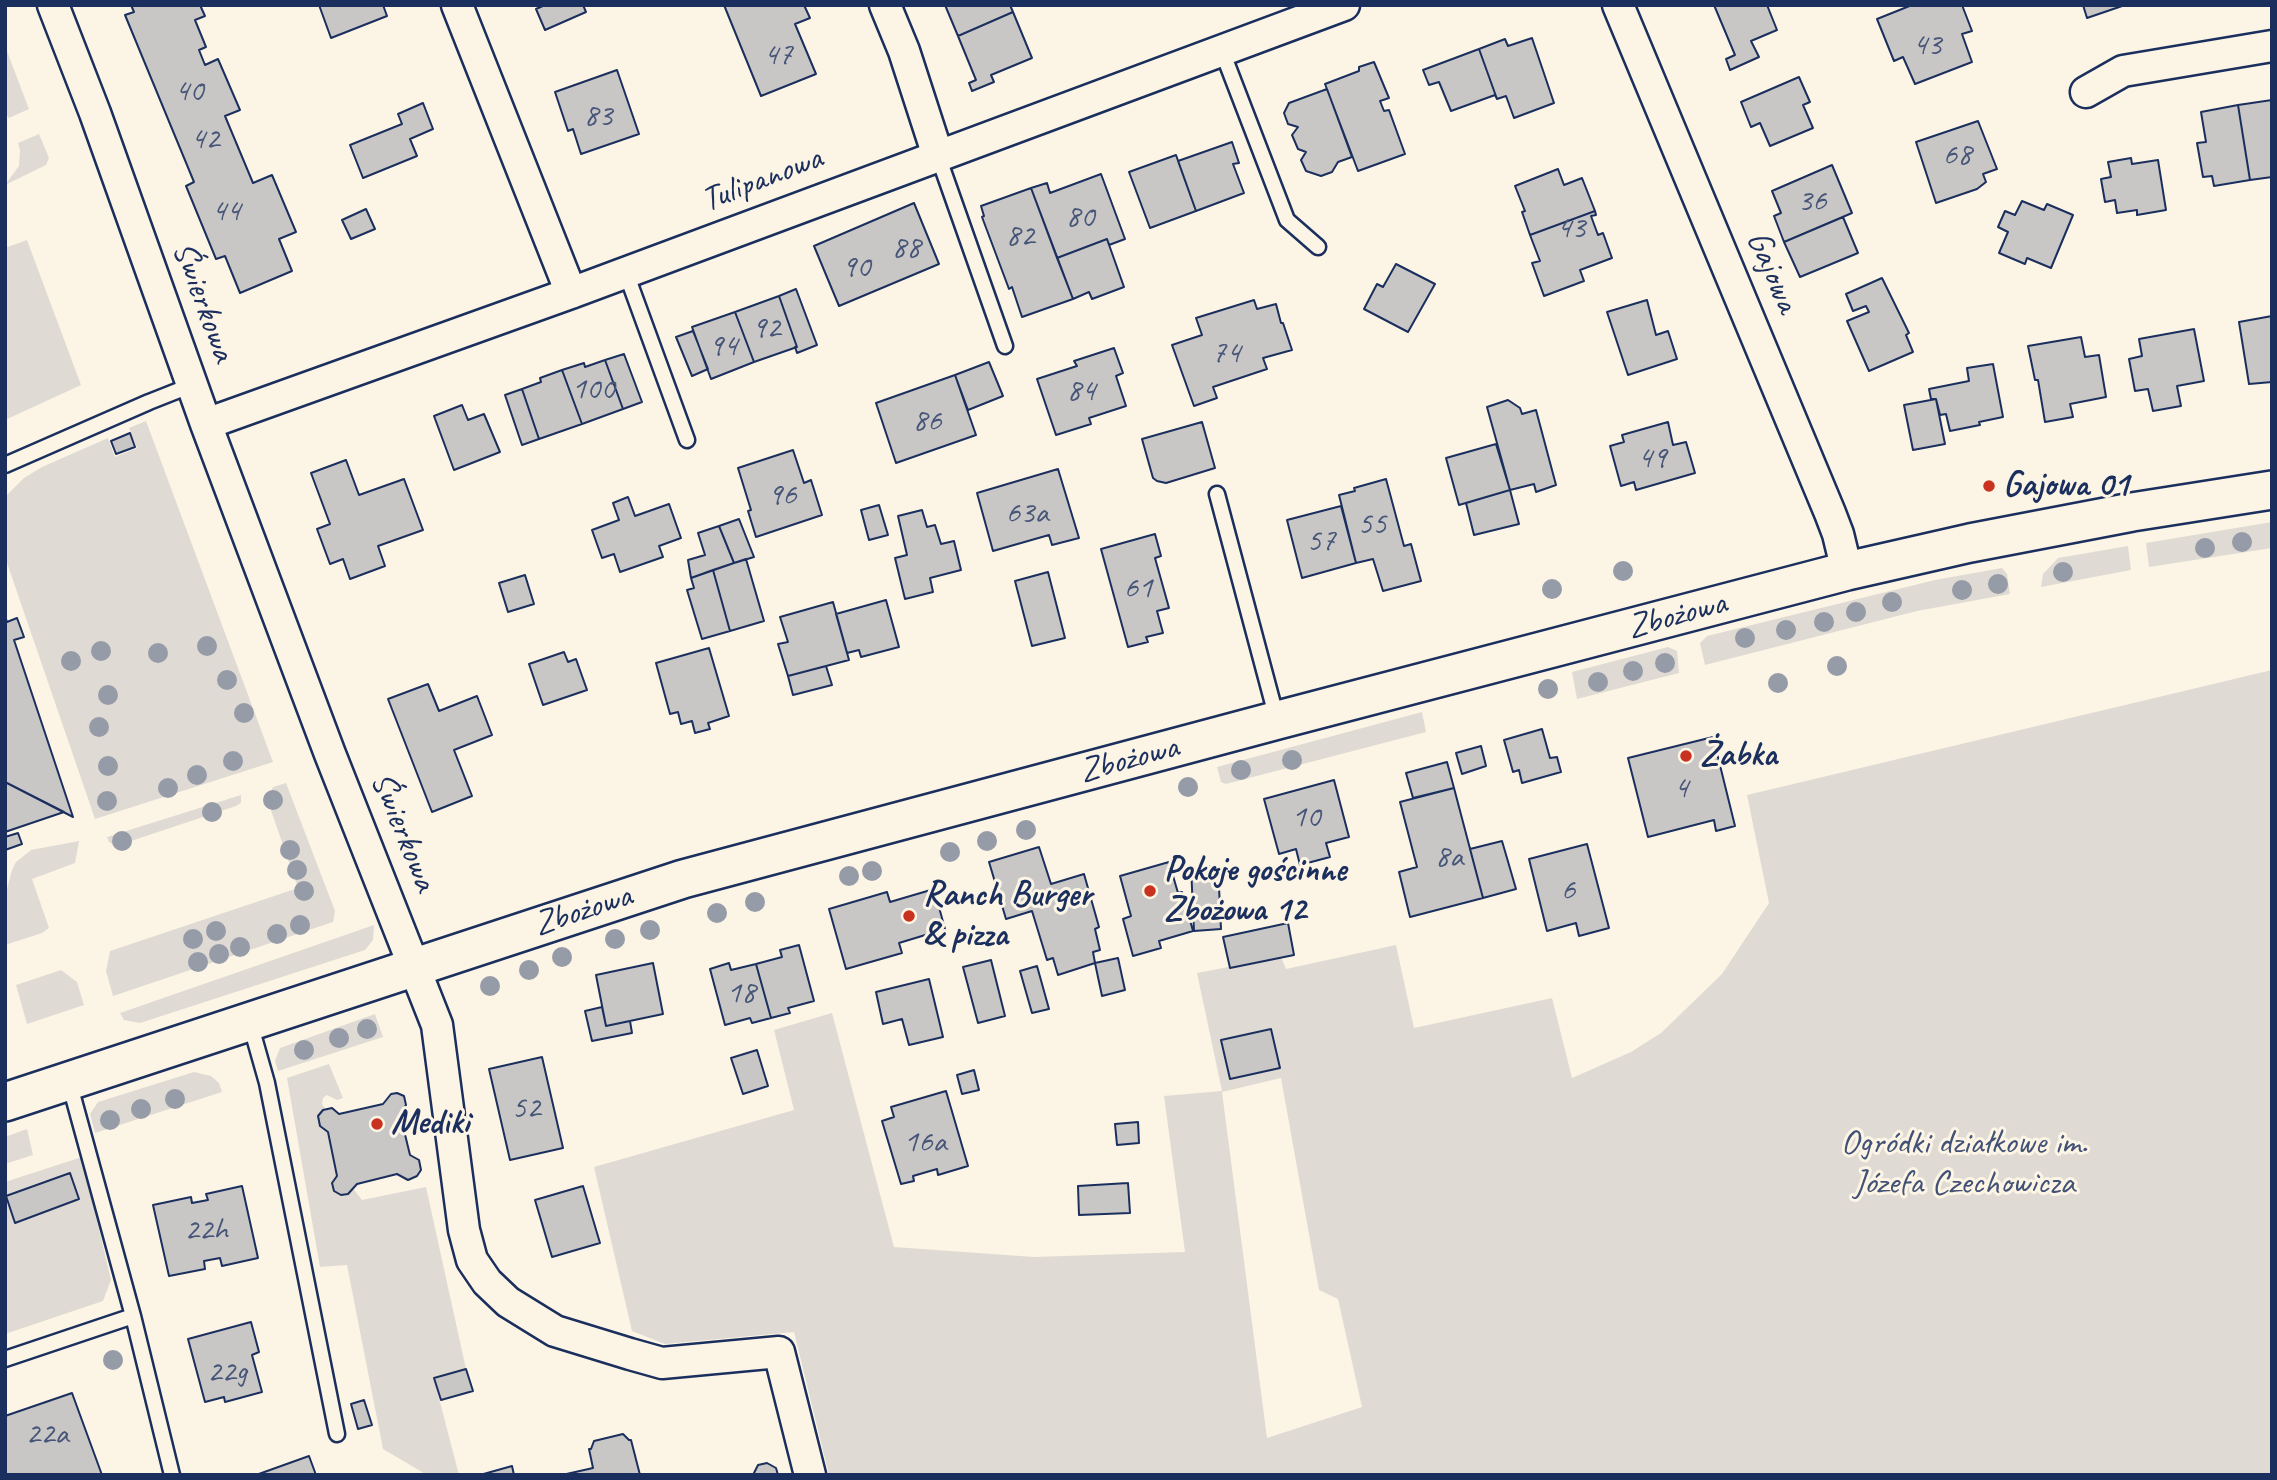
<!DOCTYPE html>
<meta charset="utf-8">
<style>
body{margin:0}
#map{position:relative;width:2277px;height:1480px;overflow:hidden;background:#fcf5e5;font-family:Caveat,sans-serif}
canvas{display:block}
.frame{position:absolute;inset:0;border:7px solid #1b2f5e;pointer-events:none}
</style>
<div id="map">
<canvas width="2277" height="1480"></canvas>
<div class="frame"></div>
</div>
<script>
const ctx = document.querySelector('canvas').getContext('2d');
ctx.lineJoin = 'round';
function paint(path, color) {
  ctx.fillStyle = color;
  ctx.fill(path, 'evenodd');
}
function shape(rows) {
  const path = new Path2D();
  for (const r of rows) {
    path.moveTo(r[0], r[1]);
    for (let i = 2; i < r.length; i += 2) path.lineTo(r[i], r[i + 1]);
  }
  return path;
}
function stroke(path, color, width, dash) {
  ctx.strokeStyle = color;
  ctx.lineWidth = width;
  ctx.lineCap = dash ? 'butt' : 'round';
  ctx.setLineDash(dash || []);
  ctx.stroke(path);
}
function label(font, color, halo, rows, align = 'center') {
  ctx.font = font + ' Caveat,sans-serif';
  ctx.lineWidth = 6;
  ctx.setLineDash([]);
  ctx.textBaseline = 'middle';
  ctx.strokeStyle = halo;
  ctx.fillStyle = color;
  for (const [text, x, y, turn = 0] of rows) {
    ctx.save();
    ctx.translate(x, y);
    ctx.rotate((+turn || 0) * Math.PI / 180);
    ctx.textAlign = isNaN(turn) ? turn : align;
    if (halo) ctx.strokeText(text, 0, 0);
    ctx.fillText(text, 0, 0);
    ctx.restore();
  }
}
const green = shape([
 [5,46,29,109,9,118,5,112],
 [39,134,49,158,46,165,5,185,19,166,20,150,18,143],
 [27,240,81,385,5,420,5,248],
 [146,421,273,762,95,819,5,557,5,497,24,478,42,467,108,438,115,457,137,448,129,428],
 [2272,522,2272,548,2149,567,2146,543],
 [2128,546,2131,570,2041,587,2043,574,2058,558],
 [2002,568,2007,574,2010,594,1917,611,1705,665,1700,643,1707,636,1935,580],
 [1668,647,1677,651,1679,673,1577,699,1572,672],
 [2272,670,2272,1475,829,1475,794,1332,665,1344,632,1331,594,1167,794,1110,774,1030,832,1013,894,1247,1034,1257,1185,1252,1164,1096,1222,1091,1197,973,1281,957,1286,969,1396,945,1414,1028,1552,998,1572,1078,1631,1052,1661,1033,1722,974,1769,903,1747,795],
 [1271,1029,1280,1068,1230,1079,1222,1039],
 [1281,1078,1319,1290,1338,1299,1362,1407,1267,1438,1222,1092],
 [1422,712,1426,732,1226,784,1221,782,1217,767],
 [286,783,335,911,333,922,113,996,106,971,110,951,298,888,267,799,273,787],
 [241,795,241,803,236,806,116,846,109,842,107,837],
 [79,841,75,863,32,879,49,928,42,933,5,945,5,897,12,870,16,862,31,850],
 [374,925,373,940,365,950,140,1023,124,1020,120,1013],
 [61,970,77,982,84,1005,27,1024,16,985],
 [375,1014,383,1037,278,1071,275,1061,280,1048],
 [329,1064,343,1098,337,1100,327,1095,323,1098,322,1104,327,1112,345,1178,362,1200,426,1187,466,1369,434,1379,459,1475,427,1475,383,1449,347,1265,320,1267,287,1078],
 [194,1072,211,1076,219,1083,222,1092,95,1133,90,1114,98,1102],
 [27,1129,33,1155,5,1164,5,1137],
 [82,1157,111,1280,103,1301,5,1334,5,1182]
]);
const building = shape([
 [131,5,200,5,205,16,195,20,206,47,199,50,205,65,218,59,240,110,225,116,253,183,272,175,296,232,279,239,292,271,240,293,225,256,216,259,186,186,194,182,125,15,134,12,131,5],
 [319,5,383,5,387,16,331,38,319,5],
 [545,5,583,5,586,12,545,30,536,9,545,5],
 [724,5,804,5,810,18,795,24,816,74,761,96,724,5],
 [945,5,1010,5,1013,12,958,36,945,5],
 [1714,5,1767,5,1777,30,1751,41,1759,57,1730,70,1726,59,1735,55,1714,5],
 [1912,5,1962,5,1972,31,1962,34,1972,62,1915,84,1903,57,1894,61,1877,19,1912,5],
 [2083,5,2125,5,2087,18,2083,5],
 [1013,12,1032,58,991,75,994,82,972,91,969,83,976,80,958,36,1013,12],
 [1532,38,1554,103,1514,118,1506,96,1497,99,1479,49,1505,39,1508,46,1532,38],
 [1479,49,1497,99,1495,95,1451,111,1439,82,1429,85,1423,70,1479,49],
 [1374,62,1389,98,1380,101,1384,111,1389,110,1405,154,1358,171,1325,84,1359,71,1359,67,1374,62],
 [617,70,639,134,581,154,573,129,568,131,555,92,617,70],
 [1799,77,1810,102,1803,105,1813,128,1770,146,1760,123,1751,127,1741,102,1799,77],
 [1327,89,1352,157,1338,162,1332,172,1321,176,1306,171,1301,160,1306,152,1298,149,1292,135,1298,127,1288,124,1284,113,1289,103,1327,89],
 [2272,100,2272,177,2250,180,2238,105,2272,100],
 [423,103,433,129,410,139,417,156,363,178,350,145,402,124,398,114,423,103],
 [2238,105,2250,180,2214,186,2212,176,2203,177,2197,143,2206,142,2201,112,2238,105],
 [1978,121,1997,169,1983,174,1986,182,1977,189,1936,203,1916,142,1978,121],
 [1232,142,1239,163,1233,164,1244,193,1196,211,1178,161,1232,142],
 [1176,155,1196,211,1150,228,1129,172,1176,155],
 [2131,158,2132,164,2158,160,2166,210,2137,215,2137,210,2117,213,2115,200,2105,202,2101,179,2111,177,2108,162,2131,158],
 [1832,165,1852,213,1784,242,1774,216,1781,213,1772,191,1832,165],
 [1558,169,1564,185,1582,178,1595,211,1530,235,1522,212,1525,211,1515,186,1558,169],
 [1101,174,1125,239,1109,245,1107,239,1057,258,1031,188,1047,183,1050,193,1101,174],
 [1031,188,1073,299,1022,317,1012,287,1009,289,982,217,984,216,981,206,1031,188],
 [2022,201,2044,210,2047,204,2073,215,2051,268,2027,258,2025,264,1999,253,2008,232,1998,227,2005,211,2015,215,2022,201],
 [914,203,939,264,839,306,814,246,914,203],
 [366,209,375,229,351,239,342,220,366,209],
 [1595,211,1596,215,1591,216,1598,235,1603,233,1612,258,1580,270,1584,281,1544,296,1532,263,1540,261,1530,235,1595,211],
 [1843,217,1858,253,1800,277,1784,242,1843,217],
 [1107,239,1124,287,1092,299,1089,292,1073,299,1057,258,1107,239],
 [1396,264,1435,284,1408,332,1364,309,1377,284,1383,287,1396,264],
 [1882,278,1909,333,1906,335,1913,352,1869,371,1847,321,1869,312,1866,306,1853,311,1846,294,1882,278],
 [796,289,817,345,797,353,795,347,797,347,779,296,796,289],
 [779,296,797,347,754,362,735,312,779,296],
 [1254,300,1257,309,1276,304,1281,323,1283,323,1292,350,1263,358,1267,369,1213,387,1217,398,1194,406,1172,345,1202,335,1196,318,1254,300],
 [1647,300,1656,335,1668,331,1677,359,1628,375,1607,312,1647,300],
 [735,312,754,362,711,379,692,327,735,312],
 [2272,316,2272,382,2249,384,2239,322,2272,316],
 [2194,329,2204,381,2177,386,2181,406,2153,411,2148,389,2135,391,2129,359,2142,356,2139,339,2194,329],
 [693,331,708,369,692,376,676,337,693,331],
 [2081,337,2085,357,2099,355,2106,397,2070,404,2073,417,2045,422,2038,380,2035,380,2028,346,2081,337],
 [1114,348,1123,373,1116,376,1126,406,1089,418,1091,424,1056,435,1037,379,1077,366,1074,361,1114,348],
 [624,354,642,402,623,409,605,360,624,354],
 [605,360,623,409,582,424,562,370,584,363,585,367,605,360],
 [989,362,1003,396,968,410,955,375,989,362],
 [1993,364,2003,417,1979,422,1980,425,1950,431,1946,414,1940,415,1936,399,1931,399,1929,389,1969,381,1967,368,1993,364],
 [562,370,582,424,539,439,522,389,541,382,540,378,562,370],
 [955,375,976,435,896,463,876,403,955,375],
 [522,389,539,439,522,445,505,395,522,389],
 [1936,399,1945,444,1913,450,1904,405,1936,399],
 [1508,400,1520,408,1522,414,1536,410,1556,485,1536,492,1534,484,1510,490,1487,407,1508,400],
 [462,405,468,420,484,414,500,452,454,470,434,416,462,405],
 [1202,422,1215,468,1166,483,1157,481,1153,478,1142,439,1202,422],
 [1668,422,1673,445,1686,442,1695,473,1636,490,1634,482,1621,486,1610,446,1624,442,1622,435,1668,422],
 [130,433,135,447,116,454,111,441,130,433],
 [1496,444,1510,490,1459,505,1446,458,1496,444],
 [793,450,804,483,811,480,822,515,756,537,748,511,751,510,738,468,793,450],
 [346,460,359,495,404,479,423,530,378,546,385,566,350,579,343,559,330,564,317,529,330,524,311,473,346,460],
 [1058,469,1079,538,1052,545,1049,535,993,551,977,493,1058,469],
 [1386,479,1404,546,1411,544,1421,581,1383,591,1373,559,1356,563,1339,495,1355,491,1354,488,1386,479],
 [1510,490,1519,524,1474,535,1466,503,1510,490],
 [628,497,635,516,669,504,681,538,659,546,663,557,620,572,614,554,602,558,592,530,619,520,613,503,628,497],
 [879,505,888,535,869,540,861,510,879,505],
 [1341,506,1356,563,1302,578,1287,520,1341,506],
 [922,510,927,527,935,525,941,544,954,541,961,570,930,578,933,592,905,599,895,558,907,555,898,516,922,510],
 [739,519,754,557,734,563,719,526,739,519],
 [719,526,734,563,691,578,688,560,705,555,698,533,719,526],
 [1155,534,1161,556,1155,558,1169,608,1157,611,1163,633,1146,637,1148,642,1128,647,1101,549,1155,534],
 [746,559,764,621,730,631,713,570,746,559],
 [713,570,730,631,702,639,687,590,694,588,691,578,713,570],
 [1048,572,1065,638,1032,646,1015,581,1048,572],
 [525,575,534,604,508,612,499,583,525,575],
 [886,600,899,647,861,657,859,650,847,653,836,614,886,600],
 [833,602,849,660,788,676,778,644,788,642,780,617,833,602],
 [5,616,7,622,17,618,24,637,14,640,73,817,5,782,5,616],
 [709,648,729,716,708,723,710,729,695,733,692,721,681,724,678,712,670,714,656,663,709,648],
 [564,652,568,662,576,659,587,690,543,705,529,664,564,652],
 [826,666,832,685,793,695,788,676,826,666],
 [428,684,439,711,477,696,492,735,454,750,472,796,432,812,388,699,428,684],
 [1542,729,1550,758,1557,757,1561,772,1522,783,1519,770,1513,772,1504,740,1542,729],
 [1713,737,1735,826,1716,831,1714,820,1648,837,1628,758,1713,737],
 [1481,746,1486,766,1462,774,1456,753,1481,746],
 [1447,762,1454,788,1413,798,1406,773,1447,762],
 [1334,780,1349,837,1326,843,1330,857,1300,865,1296,849,1279,854,1264,799,1334,780],
 [5,782,64,812,5,832,5,782],
 [1454,788,1483,898,1410,917,1399,872,1417,867,1400,802,1454,788],
 [18,833,22,844,5,850,5,837,18,833],
 [1502,841,1516,889,1483,898,1470,849,1502,841],
 [1587,844,1609,928,1579,936,1576,923,1547,931,1529,859,1587,844],
 [1039,847,1051,884,1084,874,1099,927,1095,929,1100,950,1093,952,1095,963,1058,975,1053,958,1047,960,1032,911,1006,919,989,862,1039,847],
 [1169,862,1178,893,1182,892,1193,931,1159,941,1161,948,1133,956,1123,919,1131,916,1120,876,1169,862],
 [1218,866,1221,929,1194,931,1191,867,1218,866],
 [934,889,945,929,899,943,902,953,846,969,829,909,887,892,890,902,934,889],
 [1288,923,1294,955,1230,968,1223,937,1288,923],
 [799,945,814,1001,788,1008,790,1013,771,1018,756,964,782,957,780,950,799,945],
 [1118,958,1125,990,1102,996,1095,963,1118,958],
 [991,960,1005,1016,978,1023,963,967,991,960],
 [653,963,663,1014,606,1026,596,975,653,963],
 [729,963,731,970,756,964,771,1018,752,1023,750,1018,725,1025,710,969,729,963],
 [1037,966,1049,1009,1032,1013,1020,971,1037,966],
 [929,979,943,1037,909,1045,902,1019,883,1024,876,992,929,979],
 [602,1007,606,1026,630,1021,632,1033,592,1041,585,1011,602,1007],
 [1271,1029,1280,1068,1230,1079,1221,1040,1271,1029],
 [757,1050,768,1086,743,1094,731,1058,757,1050],
 [542,1057,563,1148,510,1160,489,1069,542,1057],
 [974,1070,979,1090,962,1094,957,1075,974,1070],
 [946,1091,968,1166,938,1175,937,1169,913,1176,914,1181,901,1184,882,1121,894,1117,891,1107,946,1091],
 [397,1093,404,1096,406,1105,400,1114,410,1155,419,1160,421,1170,417,1176,408,1180,397,1174,357,1184,348,1194,341,1195,334,1191,332,1183,337,1176,328,1132,320,1126,318,1116,323,1110,332,1108,339,1114,383,1104,391,1094,397,1093],
 [1138,1122,1139,1143,1117,1145,1115,1124,1138,1122],
 [70,1173,79,1199,15,1223,6,1196,70,1173],
 [1128,1183,1130,1213,1079,1215,1078,1186,1128,1183],
 [242,1186,258,1258,222,1266,220,1258,204,1261,205,1269,169,1276,153,1205,191,1197,192,1203,208,1200,206,1194,242,1186],
 [583,1186,600,1243,552,1257,535,1200,583,1186],
 [251,1322,259,1352,252,1355,262,1392,225,1402,224,1397,205,1402,188,1339,251,1322],
 [466,1369,473,1391,441,1400,434,1378,466,1369],
 [72,1393,102,1475,5,1475,5,1416,72,1393],
 [364,1400,372,1425,358,1429,351,1404,364,1400],
 [623,1434,629,1440,631,1440,640,1475,562,1475,593,1468,589,1449,591,1449,594,1441,623,1434],
 [309,1456,316,1475,256,1475,309,1456],
 [767,1463,776,1468,778,1475,753,1475,758,1465,767,1463],
 [512,1466,514,1475,480,1475,512,1466]
]);
const service = shape([
 [1222,51,1287,220,1318,247],
 [938,156,1005,346],
 [626,273,687,440],
 [5,465,149,402,192,385],
 [1217,494,1277,719],
 [250,1023,267,1083,337,1434],
 [69,1082,133,1316,172,1475],
 [5,1359,133,1316]
]);
const minor = shape([
 [53,5,95,113,206,424,330,754,437,1025,464,1230,472,1260,487,1282,508,1302,555,1331,630,1354,662,1363,779,1352,810,1475],
 [457,5,571,293],
 [885,5,904,51,938,156],
 [1618,5,1830,513,1838,534,1847,571],
 [2086,92,2123,71,2272,46],
 [206,424,571,293,1344,5]
]);
const tertiary = shape([
 [5,1102,683,879,1278,720,1847,571,1970,543,2132,512,2272,490]
]);
const trees = [
 [2242,542],
 [2205,548],
 [1623,571],
 [2063,572],
 [1998,584],
 [1552,589],
 [1962,590],
 [1892,602],
 [1856,612],
 [1824,622],
 [1786,630],
 [1745,638],
 [207,646],
 [101,651],
 [158,653],
 [71,661],
 [1665,663],
 [1837,666],
 [1633,671],
 [227,680],
 [1598,682],
 [1778,683],
 [1548,689],
 [108,695],
 [244,713],
 [99,727],
 [1292,760],
 [233,761],
 [108,766],
 [1241,770],
 [197,775],
 [1188,787],
 [168,788],
 [273,800],
 [107,801],
 [212,812],
 [1026,830],
 [122,841],
 [987,841],
 [290,850],
 [950,852],
 [297,870],
 [872,871],
 [849,876],
 [304,891],
 [755,902],
 [717,913],
 [300,925],
 [650,930],
 [216,931],
 [277,934],
 [193,939],
 [615,939],
 [240,947],
 [219,954],
 [562,957],
 [198,962],
 [529,970],
 [490,986],
 [367,1029],
 [339,1038],
 [304,1050],
 [175,1099],
 [141,1109],
 [110,1120],
 [113,1360]
];
const markers = [
 [1989,486,7,"#c8321e"],
 [1686,756,7,"#c8321e"],
 [1150,891,7,"#c8321e"],
 [909,916,7,"#c8321e"],
 [377,1124,7,"#c8321e"]
];
const numberNames = [
 ["43",1927,46],
 ["47",778,56],
 ["40",189,92],
 ["83",598,117],
 ["42",205,140],
 ["68",1957,156],
 ["36",1812,202],
 ["44",226,212],
 ["80",1080,218],
 ["43",1571,229],
 ["82",1020,237],
 ["88",906,249],
 ["90",856,268],
 ["92",766,329],
 ["94",723,347],
 ["74",1226,354],
 ["100",593,390],
 ["84",1081,392],
 ["86",927,422],
 ["49",1652,459],
 ["96",782,496],
 ["63a",1027,514],
 ["55",1372,525],
 ["57",1321,542],
 ["61",1138,589],
 ["4",1681,789],
 ["10",1306,818],
 ["8a",1449,858],
 ["6",1568,891],
 ["18",741,994],
 ["52",526,1109],
 ["16a",925,1143],
 ["22h",206,1231],
 ["22g",227,1373],
 ["22a",47,1435]
];
const streetNames = [
 ["Tulipanowa",762,180,-21],
 ["Gajowa",1772,272,67],
 ["Świerkowa",203,302,70],
 ["Zbożowa",1677,616,-15],
 ["Zbożowa",1129,760,-15],
 ["Świerkowa",403,832,68],
 ["Zbożowa",583,911,-18]
];
const poiNames = [
 ["Gajowa 01",2003,486],
 ["Żabka",1700,756],
 ["Pokoje gościnne",1164,871],
 ["Zbożowa 12",1164,911],
 ["Ranch Burger",923,896],
 ["& pizza",923,936],
 ["Mediki",391,1124]
];
const parkNames = [
 ["Ogródki działkowe im.",1964,1144],
 ["Józefa Czechowicza",1964,1184]
];
paint(green, '#dfdbd4');
paint(building, '#c8c7c6');
stroke(building, '#1b2f5e', 2);
stroke(service, '#1b2f5e', 19);
stroke(minor, '#1b2f5e', 35);
stroke(tertiary, '#1b2f5e', 42);
stroke(service, '#fcf5e5', 14);
stroke(minor, '#fcf5e5', 30);
stroke(tertiary, '#fcf5e5', 37);
ctx.fillStyle = '#969ba8';
for (const [x, y] of trees) {
  ctx.beginPath();
  ctx.arc(x, y, 10, 0, 2 * Math.PI);
  ctx.fill();
}
for (const [x, y, r, color] of markers) {
  const dot = new Path2D();
  dot.arc(x, y, r, 0, 2 * Math.PI);
  ctx.fillStyle = color;
  ctx.fill(dot);
  stroke(dot, '#fcf5e5', 2.5);
}
label('32px', '#465578', null, numberNames);
label('35px', '#1b2f5e', '#fcf5e5', streetNames);
label('bold 35px', '#1b2f5e', '#fcf5e5', poiNames, 'left');
label('35px', '#425176', '#fcf5e5', parkNames);
</script>
